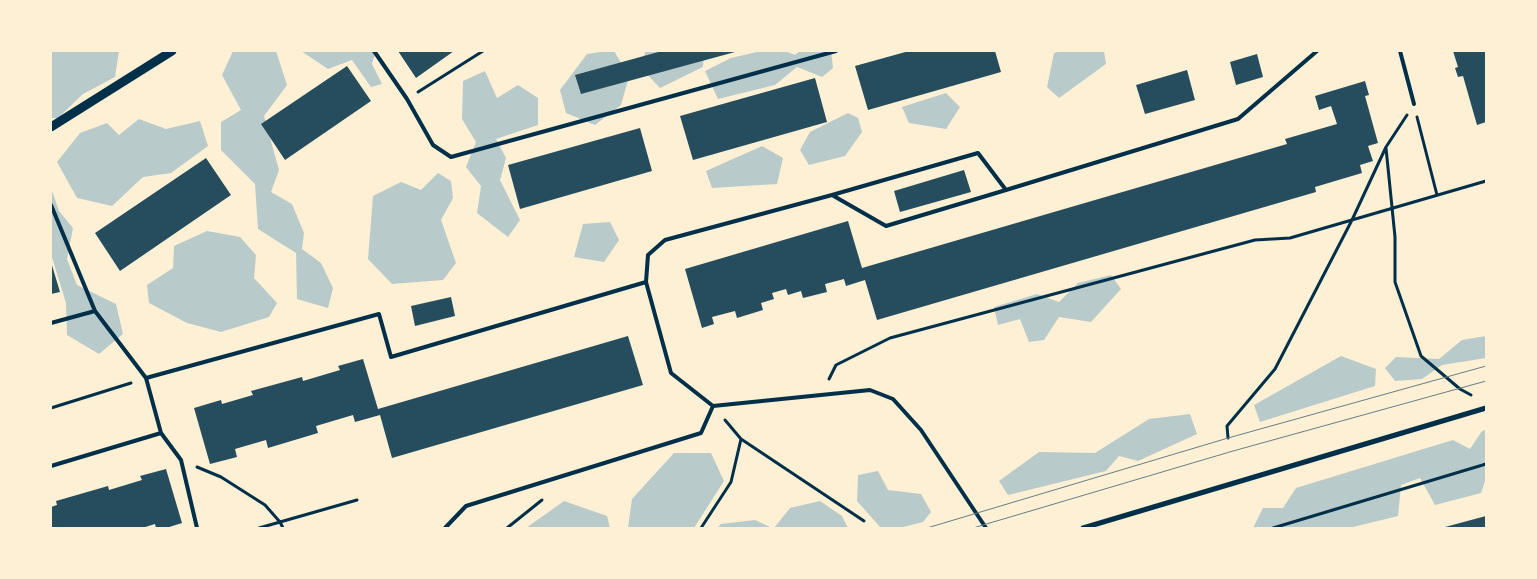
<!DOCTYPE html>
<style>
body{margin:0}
#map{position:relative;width:1537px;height:579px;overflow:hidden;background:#fdf0d5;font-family:"Exo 2",sans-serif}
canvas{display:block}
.frame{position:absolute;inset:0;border:52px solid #fdf0d5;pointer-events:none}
</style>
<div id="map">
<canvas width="1537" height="579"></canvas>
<div class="frame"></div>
</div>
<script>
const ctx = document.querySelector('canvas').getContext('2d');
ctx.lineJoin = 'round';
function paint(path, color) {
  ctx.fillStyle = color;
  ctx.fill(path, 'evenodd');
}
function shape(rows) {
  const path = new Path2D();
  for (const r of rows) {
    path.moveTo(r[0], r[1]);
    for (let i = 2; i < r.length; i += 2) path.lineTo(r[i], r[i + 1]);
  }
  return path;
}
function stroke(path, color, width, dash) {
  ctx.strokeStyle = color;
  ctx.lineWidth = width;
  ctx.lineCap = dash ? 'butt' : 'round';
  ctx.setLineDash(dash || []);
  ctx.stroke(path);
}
const green = shape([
 [51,51,119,51,115,77,83,94,58,118,51,118],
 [233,51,276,51,287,85,264,116,279,170,271,192,292,204,304,233,302,249,321,263,333,288,328,308,297,299,296,253,258,229,255,184,221,150,221,122,241,110,222,75],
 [301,51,376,51,372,64,382,84,371,87,352,60,328,69],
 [607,51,614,51,629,76,621,105,595,125,566,113,560,90,587,54],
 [645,51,704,51,703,67,660,88,642,69],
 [761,51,785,51,795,55,800,51,831,51,833,68,822,77,797,67,775,85,718,99,705,71,731,58],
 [1061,51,1104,51,1106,64,1059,98,1047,87,1054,53],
 [485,71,497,98,518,85,538,98,538,125,496,139,506,158,500,180,520,220,508,237,477,213,481,186,466,167,476,142,462,119,463,81],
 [946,93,960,107,946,129,909,123,902,107],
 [848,113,858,118,862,132,845,156,809,165,800,150,810,132],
 [139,119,166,129,200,121,208,146,171,173,143,177,112,206,77,198,57,162,80,133,107,123,119,135],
 [762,146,783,158,777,184,712,188,706,171],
 [438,173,451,181,453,198,441,220,456,263,443,280,392,284,368,259,373,196,401,182,421,190],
 [51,188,59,211,73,228,67,259,77,285,116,304,123,334,99,354,67,335,66,303,51,254],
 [610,222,619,240,604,262,574,257,583,224],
 [207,231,240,237,256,255,254,278,277,303,269,317,221,332,187,323,149,303,147,285,173,268,174,246],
 [1111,275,1121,289,1091,322,1059,317,1044,340,1029,342,1020,319,998,325,994,307,1037,294,1059,302,1078,283],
 [1486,336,1486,358,1442,365,1422,379,1395,381,1385,368,1396,357,1439,359,1462,340],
 [1341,356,1376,369,1375,386,1260,422,1254,405],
 [1190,414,1197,434,1138,461,1119,456,1106,471,1008,495,999,481,1039,452,1095,453,1149,419],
 [1486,430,1486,478,1481,493,1435,505,1420,478,1401,485,1398,516,1349,528,1253,528,1263,508,1283,508,1296,488,1453,440,1470,449,1482,431],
 [674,453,711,453,724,481,694,528,628,528,632,499],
 [878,471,888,490,921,494,931,512,923,522,899,528,881,528,857,501,858,475],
 [564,501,607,516,610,528,526,528],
 [820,501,842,516,848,528,774,528,790,508],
 [755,520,772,528,717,528,721,524]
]);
const building = shape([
 [398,51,454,51,416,78],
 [662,51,735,52,581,94,575,75],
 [909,51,995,51,1001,72,868,110,855,66],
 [1453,51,1486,51,1486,122,1477,125,1463,76,1458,77,1455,68,1458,67],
 [1257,54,1263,77,1236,85,1230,62],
 [347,66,371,101,285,160,261,124],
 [1187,70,1195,100,1145,114,1136,85],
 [815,78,827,122,693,160,680,116],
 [1365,81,1369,95,1365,96,1378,143,1368,146,1373,161,1360,165,1362,173,1315,187,1316,192,877,320,865,280,846,286,844,279,825,284,827,292,803,298,801,291,788,295,786,289,772,293,774,299,761,303,763,310,737,318,735,311,712,317,714,324,702,328,685,269,848,221,862,268,1287,144,1285,139,1337,124,1331,106,1319,110,1315,96],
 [640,128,652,171,520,209,508,165],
 [206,158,231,195,120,271,95,233],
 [964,170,971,192,900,212,894,191],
 [51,262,60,292,51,294],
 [451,297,455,316,415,326,411,306],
 [628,336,643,385,392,458,380,415,355,422,353,415,316,426,318,433,268,448,266,440,235,449,237,457,210,464,194,408,221,400,222,404,253,395,251,391,302,377,303,381,340,370,338,366,363,359,378,409],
 [166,469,182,523,166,528,156,528,155,524,142,528,51,528,51,507,57,505,56,501,108,486,109,490,142,480,140,476],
 [1486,516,1486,528,1445,528,1445,527]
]);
const path = shape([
 [418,92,483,51],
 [1417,117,1437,195],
 [1386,148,1395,237,1395,282,1421,356,1460,389,1471,395],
 [829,379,836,365,890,338,1255,240,1290,238,1486,181],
 [51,408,131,383],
 [1228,438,1227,426,1275,369,1352,220,1386,147,1407,115],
 [741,439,864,521],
 [197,467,221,477,265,505,280,522,283,528],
 [259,528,357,500],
 [507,528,542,500],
 [701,528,731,482,741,439,725,420],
 [1273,528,1486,464]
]);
const service = shape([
 [374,51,407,99,433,145,451,157,836,51],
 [1400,51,1414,104],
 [832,195,978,153,1006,190],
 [51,205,95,311,51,323],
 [95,311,146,378],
 [161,433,181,460,197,528],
 [51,466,161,433,146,378,379,314,391,357,646,282],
 [445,528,466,506,701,433,713,406],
 [986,528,921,430,893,399,870,390,713,406,671,373,646,282,648,255,665,240,832,195,886,226,1006,190,1238,119,1317,51]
]);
const minor = shape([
 [1083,528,1486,408]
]);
const tertiary = shape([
 [51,127,172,51]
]);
const tram = shape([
 [927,528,1228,438,1486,366],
 [973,528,1233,451,1486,381]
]);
paint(green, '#b9caca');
paint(building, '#264d5e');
stroke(path, '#003049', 3);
stroke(service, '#003049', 4);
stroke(minor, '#003049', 5);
stroke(tertiary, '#003049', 9);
stroke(tram, '#657d81', 1);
</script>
